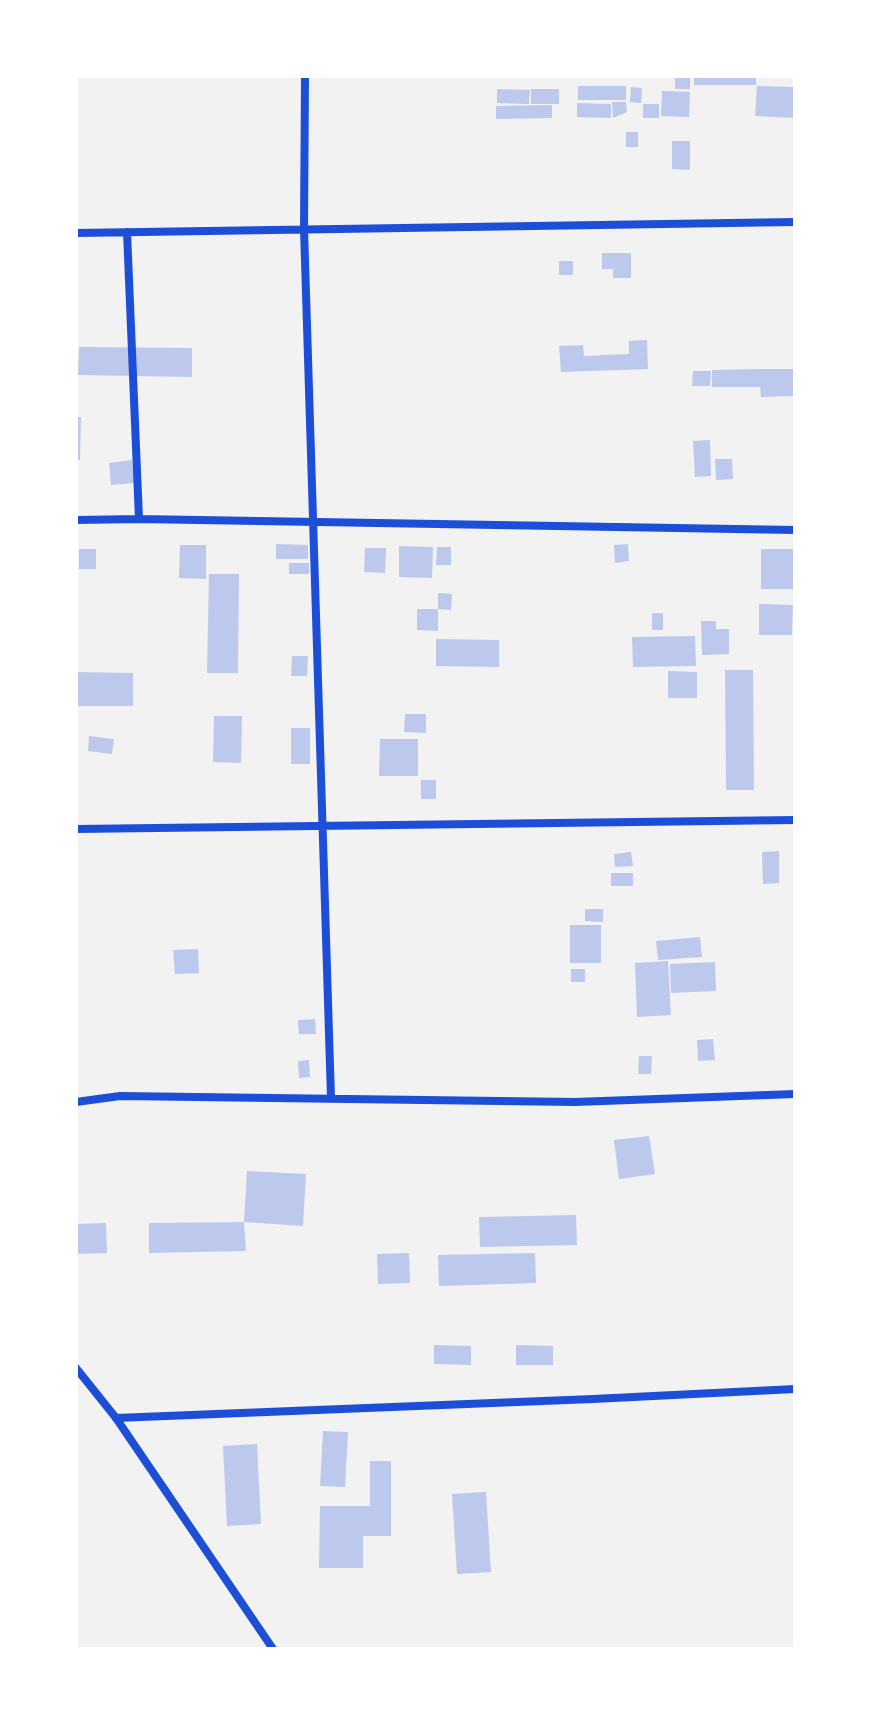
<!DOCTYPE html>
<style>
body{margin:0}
#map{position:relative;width:871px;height:1725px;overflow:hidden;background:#f2f2f2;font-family:"IBM Plex Serif",serif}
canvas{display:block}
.frame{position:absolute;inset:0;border:78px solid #fff;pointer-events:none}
</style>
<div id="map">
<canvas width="871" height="1725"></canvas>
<div class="frame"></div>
</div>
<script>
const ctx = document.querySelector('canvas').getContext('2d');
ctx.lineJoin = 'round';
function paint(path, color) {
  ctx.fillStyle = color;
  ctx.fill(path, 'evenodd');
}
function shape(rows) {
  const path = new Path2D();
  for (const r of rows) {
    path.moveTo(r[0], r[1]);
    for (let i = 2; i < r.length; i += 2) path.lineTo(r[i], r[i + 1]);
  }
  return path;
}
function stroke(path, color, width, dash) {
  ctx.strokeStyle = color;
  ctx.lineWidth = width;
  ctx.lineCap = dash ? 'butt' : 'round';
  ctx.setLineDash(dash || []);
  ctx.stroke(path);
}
const building = shape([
 [675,76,690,76,690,89,675,89],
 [694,76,756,76,756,85,694,85],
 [578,86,626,86,626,100,578,100],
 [757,86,795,87,795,118,755,116],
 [631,87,642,88,641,103,630,102],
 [497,89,530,90,529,104,497,103],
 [531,89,559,89,559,104,531,104],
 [662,91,690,92,689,117,661,116],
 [612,102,626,102,627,112,613,118],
 [577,103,611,104,611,118,577,117],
 [643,104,659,104,659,118,643,118],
 [552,105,552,118,496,119,496,106],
 [626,132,638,132,638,147,626,147],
 [672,141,690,141,690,170,672,169],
 [602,253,631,253,631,278,613,278,613,269,602,269],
 [559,261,573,261,573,275,559,275],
 [647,340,648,369,561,372,559,346,583,345,584,356,629,354,629,341],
 [79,347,192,348,192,377,78,375],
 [760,369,795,369,795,396,761,397,760,387,712,387,712,370],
 [693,371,711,371,710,386,692,386],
 [76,417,81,417,80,460,76,460],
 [710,440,711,476,695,477,693,441],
 [715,459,732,459,733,479,716,480],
 [132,460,134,483,111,485,109,463],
 [276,544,308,545,308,559,276,559],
 [628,544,629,561,615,563,614,545],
 [180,545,206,545,206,579,179,578],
 [399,546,433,547,432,578,399,577],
 [437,547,451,547,451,565,436,565],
 [365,548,386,548,385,573,364,572],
 [79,549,96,549,96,569,79,569],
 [761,549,795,549,795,589,761,589],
 [289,563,309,563,309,574,289,574],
 [209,574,239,574,238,673,207,673],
 [438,593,452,594,451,610,438,609],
 [759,604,793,605,792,635,759,635],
 [417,609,438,609,438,631,417,630],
 [652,613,663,613,663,630,652,630],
 [701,621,716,621,716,629,729,629,729,654,702,655],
 [695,636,696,666,633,667,632,637],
 [436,639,499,640,499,667,436,666],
 [292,656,308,656,307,676,291,676],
 [725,670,753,670,754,790,726,790],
 [668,671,697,672,697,698,668,698],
 [76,672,133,673,133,706,76,706],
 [405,714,426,714,426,733,404,732],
 [214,716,242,716,241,763,213,762],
 [291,728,310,728,310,764,291,764],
 [89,736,114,739,112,754,88,751],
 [380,739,418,739,418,776,379,776],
 [421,780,436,780,436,799,421,799],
 [779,851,779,883,763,884,762,852],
 [631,852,633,866,615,867,614,854],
 [611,873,633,873,633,886,611,886],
 [585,909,603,909,603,922,585,921],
 [570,925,601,925,601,963,570,963],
 [700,937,702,957,658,960,656,941],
 [198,949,199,973,175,974,173,950],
 [668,961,671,1015,637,1017,635,963],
 [715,962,716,991,671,993,670,964],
 [571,969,585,969,585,982,571,982],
 [315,1019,316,1034,299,1034,298,1020],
 [713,1039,715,1060,698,1061,697,1040],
 [639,1056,652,1056,651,1074,638,1074],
 [309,1060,310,1077,299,1078,298,1061],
 [649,1136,655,1174,619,1179,614,1140],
 [247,1171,306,1174,303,1226,244,1222],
 [576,1215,577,1245,480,1247,479,1217],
 [244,1222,246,1251,149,1253,149,1223],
 [106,1223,107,1253,76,1254,76,1224],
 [409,1253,410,1283,378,1284,377,1254],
 [535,1253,536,1283,439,1286,438,1255],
 [434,1345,471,1346,471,1365,434,1364],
 [516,1345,553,1346,553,1365,516,1365],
 [323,1431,348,1432,345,1487,320,1486],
 [257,1444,261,1524,227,1526,223,1446],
 [370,1461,391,1461,391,1536,363,1536,363,1568,319,1568,320,1506,370,1506],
 [486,1492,491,1572,457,1574,452,1494]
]);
const minor = shape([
 [305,76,304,229,331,1098],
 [127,232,139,519],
 [76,233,795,222],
 [76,520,139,519,795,530],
 [76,829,795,820],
 [76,1102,120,1096,575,1102,795,1094],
 [76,1368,116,1418,273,1649],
 [116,1418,593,1399,795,1389]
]);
paint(building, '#bdc9ec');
stroke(minor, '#1d4ed8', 8);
</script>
